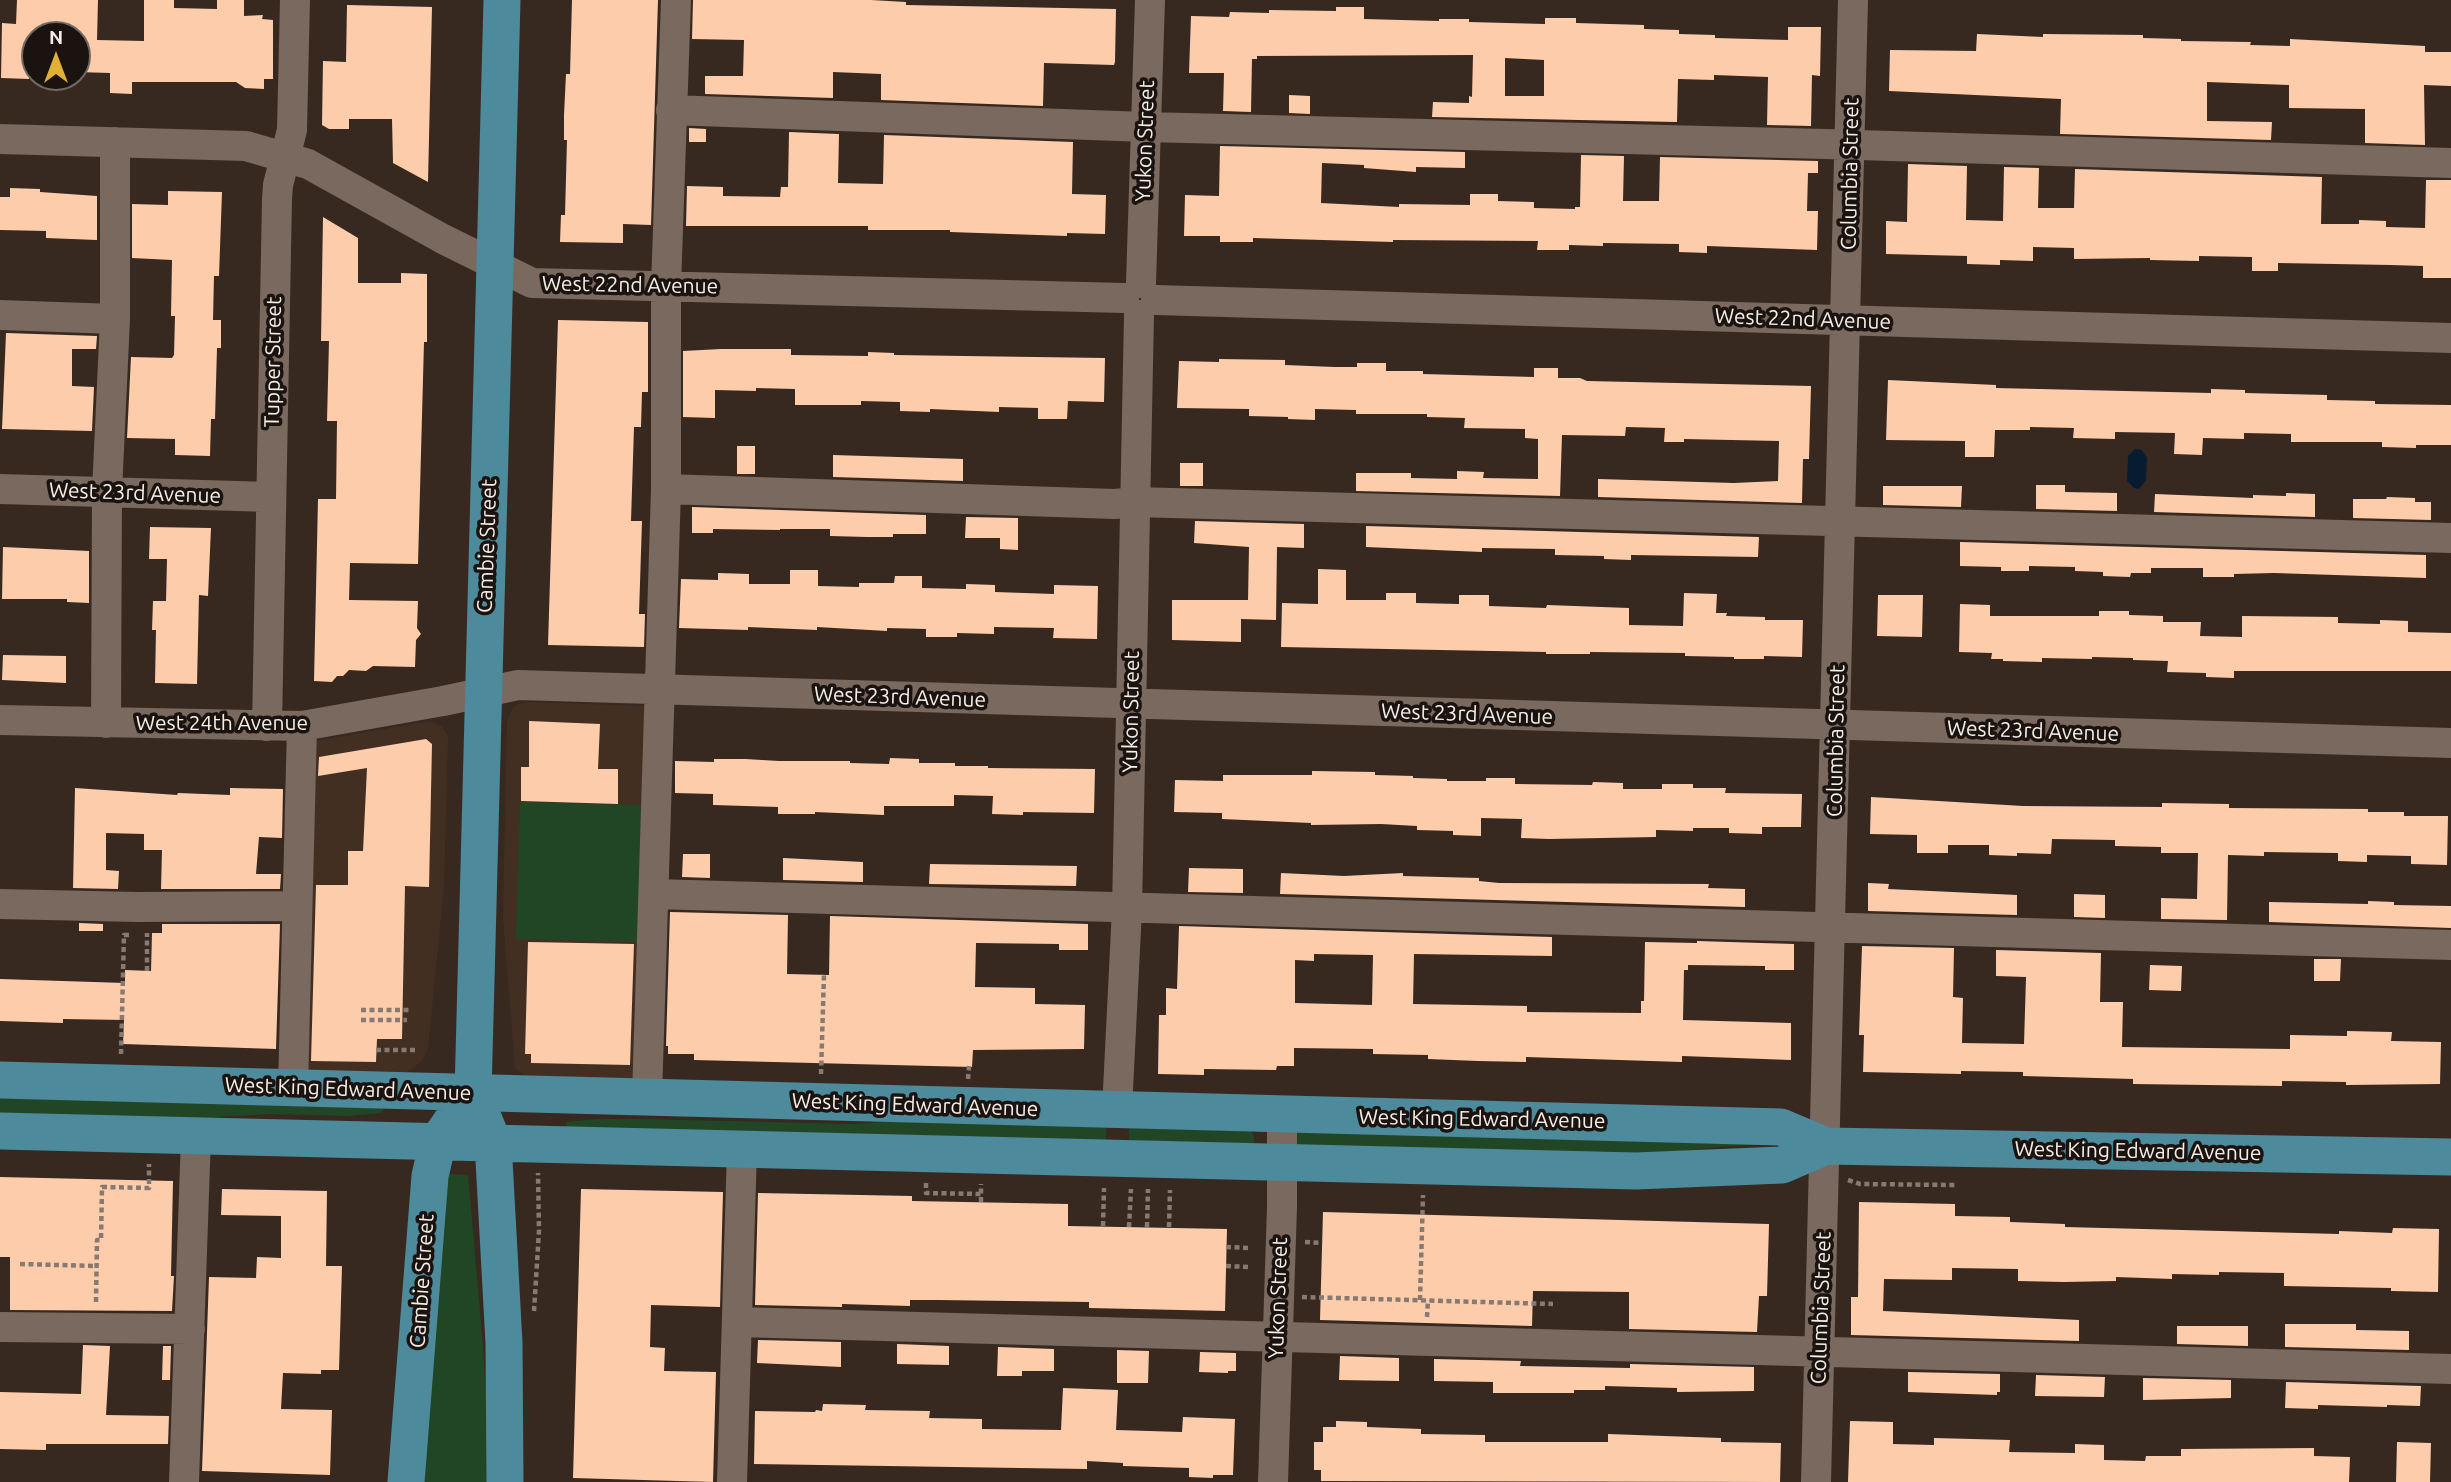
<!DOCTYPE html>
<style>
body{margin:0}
#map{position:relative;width:2451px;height:1482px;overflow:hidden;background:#372920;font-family:Ubuntu,sans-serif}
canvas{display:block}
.north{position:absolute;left:21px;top:21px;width:70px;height:70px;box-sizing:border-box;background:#1a130f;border:2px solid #726a65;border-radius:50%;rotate:0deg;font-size:19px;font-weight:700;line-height:28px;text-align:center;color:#f7ede7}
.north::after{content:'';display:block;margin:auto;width:24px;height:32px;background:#dfb034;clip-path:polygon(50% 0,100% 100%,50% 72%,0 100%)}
</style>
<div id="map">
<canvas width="2451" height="1482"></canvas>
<div class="north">N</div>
</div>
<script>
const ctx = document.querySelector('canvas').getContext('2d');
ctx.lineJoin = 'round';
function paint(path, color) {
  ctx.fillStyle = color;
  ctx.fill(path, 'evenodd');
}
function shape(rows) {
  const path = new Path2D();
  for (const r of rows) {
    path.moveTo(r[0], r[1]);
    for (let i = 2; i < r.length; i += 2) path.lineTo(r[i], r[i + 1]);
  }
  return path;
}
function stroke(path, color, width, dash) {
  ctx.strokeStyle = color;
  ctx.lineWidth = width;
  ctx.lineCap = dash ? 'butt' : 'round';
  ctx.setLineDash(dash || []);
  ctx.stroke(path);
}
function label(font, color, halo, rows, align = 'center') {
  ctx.font = font + ' Ubuntu,sans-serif';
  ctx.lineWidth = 7;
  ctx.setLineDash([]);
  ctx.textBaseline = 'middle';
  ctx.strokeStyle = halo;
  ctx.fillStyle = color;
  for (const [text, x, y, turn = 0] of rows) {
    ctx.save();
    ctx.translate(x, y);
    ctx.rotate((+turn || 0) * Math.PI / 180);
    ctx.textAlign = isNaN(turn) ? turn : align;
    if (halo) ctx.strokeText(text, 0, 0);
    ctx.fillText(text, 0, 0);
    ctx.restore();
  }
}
const built = shape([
 [528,702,644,706,649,717,640,1067,632,1080,527,1077,515,1068,503,918,507,721,513,707,518,704],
 [431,721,442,727,448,736,444,886,428,1048,423,1059,414,1068,403,1073,307,1071,315,741]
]);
const green = shape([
 [520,802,641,805,638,942,516,939],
 [0,1091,386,1105,381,1113,349,1116,271,1114,164,1120,0,1117],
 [960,1117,1106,1126,1106,1146,566,1131,566,1122,598,1119,641,1119,852,1124],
 [1129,1128,1251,1131,1254,1136,1254,1149,1129,1146],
 [1295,1132,1765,1144,1717,1147,1629,1158,1296,1151],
 [448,1174,468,1175,483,1345,491,1482,418,1482]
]);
const water = shape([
 [2135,449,2142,450,2147,458,2146,480,2139,489,2134,488,2127,481,2128,456]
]);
const building = shape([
 [17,0,98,0,97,40,144,41,144,0,174,0,174,8,217,9,217,0,244,0,244,16,263,15,262,19,273,20,273,79,264,79,264,89,245,88,236,82,132,82,132,94,110,93,110,73,77,72,77,35,30,35,29,79,1,78,2,23,16,24],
 [572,0,658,0,651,225,623,224,623,243,560,242,561,215,565,215,567,140,564,140,564,115,566,74,570,74],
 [693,0,871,0,906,2,906,5,1116,9,1115,62,1114,65,1044,63,1043,106,881,100,881,74,833,72,833,98,705,94,705,76,743,76,744,40,692,39],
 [347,5,432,7,428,182,393,163,392,119,349,119,349,129,329,129,322,125,323,61,346,62],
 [1336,7,1364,7,1364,19,1439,21,1439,19,1469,19,1469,22,1545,24,1545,18,1576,18,1576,23,1644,25,1644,29,1679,30,1679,34,1715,35,1715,38,1788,40,1788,27,1821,27,1820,76,1812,75,1811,126,1767,125,1768,77,1714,75,1714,80,1678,79,1677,122,1432,117,1433,102,1469,103,1469,96,1472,97,1473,55,1257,56,1257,59,1252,59,1251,112,1223,111,1224,73,1189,73,1191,16,1229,17,1230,12,1269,13,1269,10,1336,11],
 [1505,58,1544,60,1544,96,1505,96],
 [1977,34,2043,37,2043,34,2143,35,2143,38,2181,39,2181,41,2251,42,2250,45,2290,46,2290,39,2425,46,2425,52,2451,52,2451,86,2424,85,2425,145,2365,143,2365,109,2289,108,2289,85,2207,82,2207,121,2272,122,2271,140,2060,134,2061,99,1889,91,1890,50,1976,51],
 [1289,95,1310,96,1310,114,1289,113],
 [689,128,706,129,706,142,689,142],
 [789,132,839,134,838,183,883,184,884,135,1073,142,1072,194,1106,195,1105,234,1067,233,1067,236,950,232,950,230,868,230,868,226,686,226,687,186,723,187,723,196,780,197,781,187,788,187],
 [1220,146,1465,152,1465,168,1416,167,1416,172,1364,168,1364,165,1322,163,1321,203,1399,207,1399,204,1470,205,1470,194,1498,194,1498,201,1534,202,1534,208,1575,209,1575,207,1580,207,1581,155,1624,156,1623,201,1659,201,1660,157,1818,161,1818,173,1808,173,1807,211,1818,211,1817,250,1707,246,1707,253,1679,252,1679,244,1603,243,1603,246,1569,245,1569,250,1537,250,1538,241,1393,240,1393,242,1253,238,1253,242,1220,242,1220,236,1184,236,1185,195,1219,196],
 [1908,164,1967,166,1966,220,2003,221,2004,167,2039,168,2038,208,2074,208,2075,169,2322,177,2321,224,2359,224,2359,220,2386,221,2386,227,2425,228,2426,180,2451,180,2451,278,2423,278,2423,266,2391,265,2278,263,2278,271,2252,271,2252,257,2199,256,2199,261,2150,260,2150,258,2074,259,2074,248,2033,247,2033,261,2000,260,2000,265,1967,264,1967,256,1886,254,1886,221,1907,222],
 [10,188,40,189,40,192,97,196,97,240,46,238,46,231,0,230,0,197,10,197],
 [168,191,222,192,219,276,214,276,213,320,221,320,221,348,217,348,215,419,211,419,210,456,175,455,175,439,127,438,131,357,172,358,174,355,175,316,171,316,172,260,132,258,132,204,168,205],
 [323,217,358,238,358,283,401,283,401,273,427,274,427,342,424,342,418,564,350,563,349,600,418,601,417,628,421,634,416,640,415,667,373,666,366,671,349,670,343,676,337,676,332,682,314,681,318,499,336,499,337,421,327,421,329,341,321,341],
 [558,320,648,322,648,392,642,392,641,427,634,427,631,521,642,521,639,614,645,614,644,647,548,645],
 [6,333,97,336,96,349,72,349,72,386,94,387,92,431,2,429],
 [721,349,791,349,791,355,868,356,868,352,894,353,894,355,1105,358,1104,402,1068,401,1067,419,1038,419,1038,408,999,407,999,412,930,409,930,412,900,411,900,402,861,401,861,405,795,405,795,389,756,388,756,391,715,390,715,418,683,417,683,351],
 [1219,359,1285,360,1285,365,1334,367,1357,367,1357,363,1386,363,1386,371,1423,371,1423,374,1534,377,1534,368,1558,368,1558,378,1580,378,1587,381,1811,386,1809,459,1803,459,1802,503,1598,497,1598,479,1734,483,1778,481,1779,441,1684,439,1684,442,1664,442,1665,428,1626,427,1625,436,1562,435,1560,496,1356,491,1356,473,1411,473,1411,478,1457,479,1457,471,1484,472,1483,478,1538,479,1538,439,1525,438,1525,429,1464,428,1465,418,1427,417,1427,414,1356,414,1356,410,1315,409,1315,420,1288,419,1288,417,1249,416,1249,409,1177,408,1179,361,1219,362],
 [1888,380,1996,385,1996,388,2211,393,2211,389,2245,390,2245,393,2327,395,2327,400,2375,401,2375,404,2451,405,2451,445,2416,445,2416,448,2382,447,2382,442,2291,442,2291,434,2244,433,2244,439,2203,438,2202,455,2174,454,2175,433,2115,432,2115,439,2073,438,2074,428,2030,427,2030,430,1995,430,1994,457,1965,457,1965,441,1886,440],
 [737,446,755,446,755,474,737,474],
 [833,455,963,459,963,481,833,477],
 [1180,463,1203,463,1203,486,1180,486],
 [2036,485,2065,485,2065,492,2117,493,2117,511,2036,509],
 [1883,486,1962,486,1961,507,1883,505],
 [2286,493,2315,494,2315,517,2154,512,2155,494,2253,498,2253,495,2286,496],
 [2387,497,2415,498,2415,502,2431,502,2431,520,2353,518,2353,499,2386,499],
 [692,507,926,515,926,534,893,534,893,537,867,537,830,536,830,529,780,529,780,530,713,529,713,533,692,533],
 [966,517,1018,518,1018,550,1000,549,1000,538,965,538],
 [1195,521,1304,524,1304,548,1277,547,1276,620,1241,619,1241,642,1172,640,1172,600,1248,600,1249,547,1194,543],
 [1366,526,1759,537,1758,557,1631,555,1631,560,1604,559,1604,556,1555,555,1555,549,1482,548,1482,552,1366,547],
 [150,527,211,528,208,596,199,595,197,684,155,683,156,630,152,630,153,601,166,601,167,559,149,559],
 [1960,542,2426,555,2426,578,2274,573,2234,574,2234,577,2203,577,2203,568,2151,568,2151,573,2131,573,2130,577,2103,576,2103,572,2075,571,2075,567,2029,566,2029,571,2001,571,2001,567,1960,566],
 [3,547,89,551,89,603,67,602,67,599,2,599],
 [1318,569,1346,570,1346,600,1386,600,1386,593,1416,593,1416,603,1459,604,1459,595,1489,595,1489,606,1546,608,1547,605,1629,608,1629,625,1683,626,1684,593,1717,594,1716,613,1727,613,1726,616,1765,617,1765,620,1803,620,1802,657,1764,656,1764,659,1734,659,1734,657,1685,656,1685,653,1590,652,1590,654,1546,654,1546,652,1281,647,1282,603,1318,604],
 [790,570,818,570,818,586,859,587,859,583,894,583,895,576,922,576,922,588,966,589,966,584,995,585,995,592,1054,594,1054,585,1098,586,1097,639,1053,638,1054,628,994,627,994,634,957,633,957,637,926,637,926,629,887,628,887,631,817,627,817,630,748,627,748,630,679,628,681,579,718,580,718,573,749,574,749,584,790,584],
 [1878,595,1923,595,1922,637,1877,636],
 [1960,604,1990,605,1990,616,2099,616,2099,611,2129,611,2129,615,2163,616,2163,622,2201,622,2200,636,2242,637,2242,616,2338,617,2338,623,2380,624,2380,620,2408,621,2408,632,2451,633,2451,671,2234,671,2234,678,2206,677,2206,673,2167,672,2168,661,2133,660,2133,658,2092,657,2092,659,2042,658,2042,662,2003,661,2003,659,1991,659,1992,653,1959,652],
 [3,655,66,656,66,683,2,680],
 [529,721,600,724,598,769,618,769,618,804,521,801,521,767,529,767],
 [426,739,432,744,429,887,405,886,402,1039,377,1039,376,1062,311,1061,316,885,348,885,348,851,363,851,367,768,318,776,319,757],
 [890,758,919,759,919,763,955,763,955,766,988,766,988,768,1095,769,1094,813,1023,812,1023,815,992,814,993,796,954,795,954,806,884,806,884,815,815,812,815,814,778,814,778,807,713,805,713,794,675,793,675,761,714,762,714,759,745,759,779,761,850,761,850,763,889,764],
 [1312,771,1375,772,1375,775,1413,776,1413,778,1447,779,1447,781,1486,781,1486,778,1515,778,1515,784,1592,785,1593,782,1623,783,1623,789,1662,789,1662,784,1693,784,1693,788,1726,788,1725,793,1802,794,1801,827,1762,827,1762,834,1729,833,1729,828,1693,828,1693,831,1656,830,1656,837,1549,839,1521,838,1522,819,1481,818,1481,836,1453,835,1453,831,1417,830,1417,826,1381,824,1311,825,1311,823,1222,819,1222,813,1174,812,1175,780,1223,781,1223,775,1312,775],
 [75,788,177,795,178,793,230,795,230,788,283,789,282,838,259,837,256,874,281,874,280,889,161,889,162,850,144,850,144,834,106,833,106,870,119,871,118,889,73,888],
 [1871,797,2023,806,2162,807,2162,803,2229,804,2229,808,2368,809,2368,812,2404,812,2404,816,2448,816,2447,865,2411,864,2411,856,2367,855,2367,862,2338,861,2338,853,2264,852,2264,856,2228,855,2227,920,2161,919,2161,898,2197,899,2198,853,2161,853,2161,847,2115,846,2115,840,2052,839,2051,854,2017,853,2017,856,1989,855,1989,845,1948,845,1948,853,1917,853,1917,835,1870,834],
 [683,854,710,854,710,878,682,877],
 [783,858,863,862,863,882,783,880],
 [930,864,1077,866,1076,886,929,884],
 [1189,868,1243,869,1243,893,1188,892],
 [1281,873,1344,876,1403,873,1403,876,1479,878,1479,881,1499,883,1709,884,1708,888,1745,889,1745,907,1280,894],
 [1868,883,1889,884,1888,889,2017,895,2017,915,1868,911],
 [2074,894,2105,895,2105,918,2074,917],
 [2368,901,2394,902,2394,905,2451,906,2451,928,2269,922,2269,902,2368,904],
 [670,912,788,915,787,974,829,975,830,916,1088,924,1088,950,1059,950,1059,944,976,943,975,987,1035,988,1035,1004,1085,1005,1084,1049,973,1050,972,1067,694,1060,694,1054,668,1054,668,1046,666,1046],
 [79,923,103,924,103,931,79,931],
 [162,924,280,924,276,1049,123,1044,124,1020,63,1019,63,1023,0,1021,0,979,125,983,125,970,151,971,152,933,162,933],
 [1179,926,1552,937,1552,956,1414,954,1413,1004,1527,1006,1527,1012,1641,1013,1641,1001,1644,1001,1645,942,1697,943,1697,941,1794,944,1794,970,1765,970,1765,966,1688,965,1688,970,1684,970,1683,1020,1791,1023,1791,1060,1682,1056,1682,1062,1526,1057,1526,1062,1478,1061,1428,1059,1428,1055,1373,1054,1373,1049,1294,1048,1294,1066,1277,1066,1276,1070,1204,1069,1204,1075,1158,1074,1159,1015,1166,1015,1166,988,1177,989],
 [1314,954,1373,955,1372,1005,1295,1003,1295,960,1314,961],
 [528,942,634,944,630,1065,531,1063,531,1054,525,1054],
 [1862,946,1954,948,1953,997,1963,998,1962,1043,2024,1044,2026,977,1996,976,1996,950,2101,953,2100,1002,2123,1002,2122,1047,2290,1049,2290,1035,2347,1036,2347,1031,2392,1032,2391,1041,2441,1042,2440,1084,2346,1085,2346,1082,2282,1081,2282,1086,2133,1084,2133,1079,2023,1076,2023,1072,1961,1071,1961,1074,1863,1072,1864,1035,1859,1035],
 [2314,959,2341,959,2340,981,2314,981],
 [2150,965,2182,966,2181,991,2149,990],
 [0,1177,173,1181,171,1276,174,1276,172,1311,10,1310,10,1257,0,1257],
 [222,1189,327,1191,326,1266,342,1266,339,1370,321,1370,321,1374,283,1373,281,1409,332,1410,330,1475,202,1471,209,1277,256,1278,257,1257,281,1258,281,1216,221,1215],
 [581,1189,723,1192,720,1307,651,1305,650,1347,665,1348,664,1371,716,1372,713,1482,573,1478],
 [758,1193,912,1196,912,1201,1068,1204,1068,1226,1227,1229,1225,1311,1089,1308,1089,1302,937,1300,910,1300,910,1306,842,1304,842,1307,755,1305],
 [1859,1202,1955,1204,1955,1216,2010,1217,2010,1222,2065,1224,2065,1227,2339,1234,2339,1231,2392,1233,2393,1228,2439,1229,2438,1292,2391,1291,2391,1288,2284,1286,2284,1273,2219,1272,2219,1275,2172,1274,2172,1279,2116,1277,2116,1281,2064,1282,2018,1281,2018,1269,1952,1268,1952,1280,1884,1279,1883,1311,2079,1320,2079,1341,1851,1335,1851,1297,1858,1297],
 [1323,1212,1769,1224,1767,1296,1759,1296,1757,1332,1629,1329,1629,1292,1533,1291,1532,1326,1320,1320],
 [2285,1324,2356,1324,2356,1330,2409,1331,2409,1350,2285,1347],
 [2177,1326,2248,1326,2248,1346,2177,1344],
 [758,1340,841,1342,841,1367,757,1363],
 [897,1344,949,1346,949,1365,897,1364],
 [83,1345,110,1346,106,1415,169,1416,168,1444,46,1444,46,1450,0,1449,0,1392,81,1394],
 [163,1346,171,1346,170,1380,162,1380],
 [998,1347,1054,1349,1054,1371,1022,1371,1022,1376,997,1376],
 [1117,1350,1149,1351,1148,1383,1117,1383],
 [1200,1352,1236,1353,1236,1371,1228,1371,1228,1373,1199,1372],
 [1340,1356,1399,1358,1399,1381,1339,1380],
 [1434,1359,1521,1361,1520,1366,1630,1368,1630,1364,1754,1367,1754,1391,1677,1392,1677,1388,1605,1386,1605,1390,1574,1390,1574,1393,1493,1393,1493,1382,1434,1381],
 [1908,1372,2000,1374,2000,1392,1997,1392,1997,1395,1908,1392],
 [2036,1375,2105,1377,2104,1397,2035,1396],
 [2143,1378,2231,1380,2231,1398,2143,1400],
 [2286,1382,2421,1386,2420,1406,2387,1405,2387,1407,2318,1405,2318,1409,2285,1408],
 [1063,1388,1118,1390,1116,1430,1182,1432,1183,1417,1235,1419,1233,1475,1213,1475,1213,1478,1189,1477,1189,1468,1123,1466,1123,1463,1087,1461,1087,1469,754,1464,755,1411,815,1412,816,1410,822,1411,823,1404,866,1405,865,1410,930,1411,929,1418,982,1419,982,1429,1061,1430],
 [1336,1421,1367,1422,1367,1427,1421,1429,1421,1434,1485,1435,1485,1442,1608,1442,1608,1434,1721,1438,1721,1442,1781,1443,1780,1482,1321,1481,1321,1470,1314,1470,1314,1442,1323,1442,1323,1427,1336,1427],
 [1850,1421,1893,1422,1893,1444,1934,1445,1934,1438,2010,1440,2009,1452,2075,1453,2075,1444,2104,1445,2104,1460,2145,1461,2146,1456,2181,1456,2181,1449,2314,1448,2314,1456,2350,1457,2349,1482,1848,1482],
 [2397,1442,2431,1443,2430,1482,2396,1482]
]);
const path = shape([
 [147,971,147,933],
 [361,1010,410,1010],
 [361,1020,407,1020],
 [376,1050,417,1050],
 [121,1054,124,935,129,935],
 [821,1074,824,974],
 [968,1079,969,1066],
 [1848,1180,1860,1184,1955,1185],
 [926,1183,926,1193,981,1194],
 [981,1202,981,1184],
 [1103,1226,1104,1188],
 [1129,1227,1131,1189],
 [1147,1227,1148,1189],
 [1169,1227,1170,1190],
 [1305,1242,1322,1243],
 [1226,1247,1249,1248],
 [20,1264,97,1266],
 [1226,1266,1248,1267],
 [1302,1297,1553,1304],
 [1420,1300,1423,1195],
 [96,1302,97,1240,101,1240,102,1187,149,1188,149,1164],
 [534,1311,539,1231,538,1173],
 [1427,1317,1428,1300]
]);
const minor = shape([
 [671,110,1146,127,1825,144,2451,163],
 [0,139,246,146,308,164,443,239,532,283,1124,298],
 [1141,283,1150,0],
 [1156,300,2451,338],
 [0,315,115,319],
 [0,489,271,497],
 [666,489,1115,504,1135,502,2451,538],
 [0,720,302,726,443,701,518,685,2451,743],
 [106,723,107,492,115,319,115,142],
 [267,726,277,199,278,185,292,130,295,0],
 [654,894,2451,945],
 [0,904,137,907,297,906],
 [293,1088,302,726],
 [647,1097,666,489,666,286,676,0],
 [1117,1110,1127,909,1139,315],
 [737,1322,2451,1369],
 [0,1327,190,1329],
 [184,1482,196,1136],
 [732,1482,742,1150],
 [1273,1482,1282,1207,1282,1114],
 [1816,1482,1853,0]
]);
const major = shape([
 [502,0,473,1093,493,1142,504,1343,505,1482],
 [0,1080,1781,1127,1826,1146,2451,1157],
 [0,1131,1636,1171,1782,1165,1826,1146],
 [406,1482,430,1176,438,1141,451,1122]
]);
const streetNames = [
 ["Yukon Street",1145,141,-88],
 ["Columbia Street",1850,174,-89],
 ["West 22nd Avenue",630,285,1],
 ["West 22nd Avenue",1803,319,2],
 ["Tupper Street",273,362,-89],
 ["West 23rd Avenue",135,493,2],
 ["Cambie Street",487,546,-88],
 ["West 23rd Avenue",900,697,2],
 ["Yukon Street",1131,712,-89],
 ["West 23rd Avenue",1467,714,2],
 ["West 24th Avenue",222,723],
 ["West 23rd Avenue",2033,731,2],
 ["Columbia Street",1836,741,-89],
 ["West King Edward Avenue",348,1089,2],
 ["West King Edward Avenue",915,1105,2],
 ["West King Edward Avenue",1482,1119,1],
 ["West King Edward Avenue",2138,1151,1],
 ["Cambie Street",422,1281,-86],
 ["Yukon Street",1278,1298,-88],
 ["Columbia Street",1821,1308,-88]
];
paint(built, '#432f22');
paint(green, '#214625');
paint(water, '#071c30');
paint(building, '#fdccab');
stroke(path, '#877a72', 4.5, [5, 3.5]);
stroke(minor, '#79695e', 30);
stroke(major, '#4d8a9c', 37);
label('21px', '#f7ede7', '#1a130f', streetNames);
</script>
